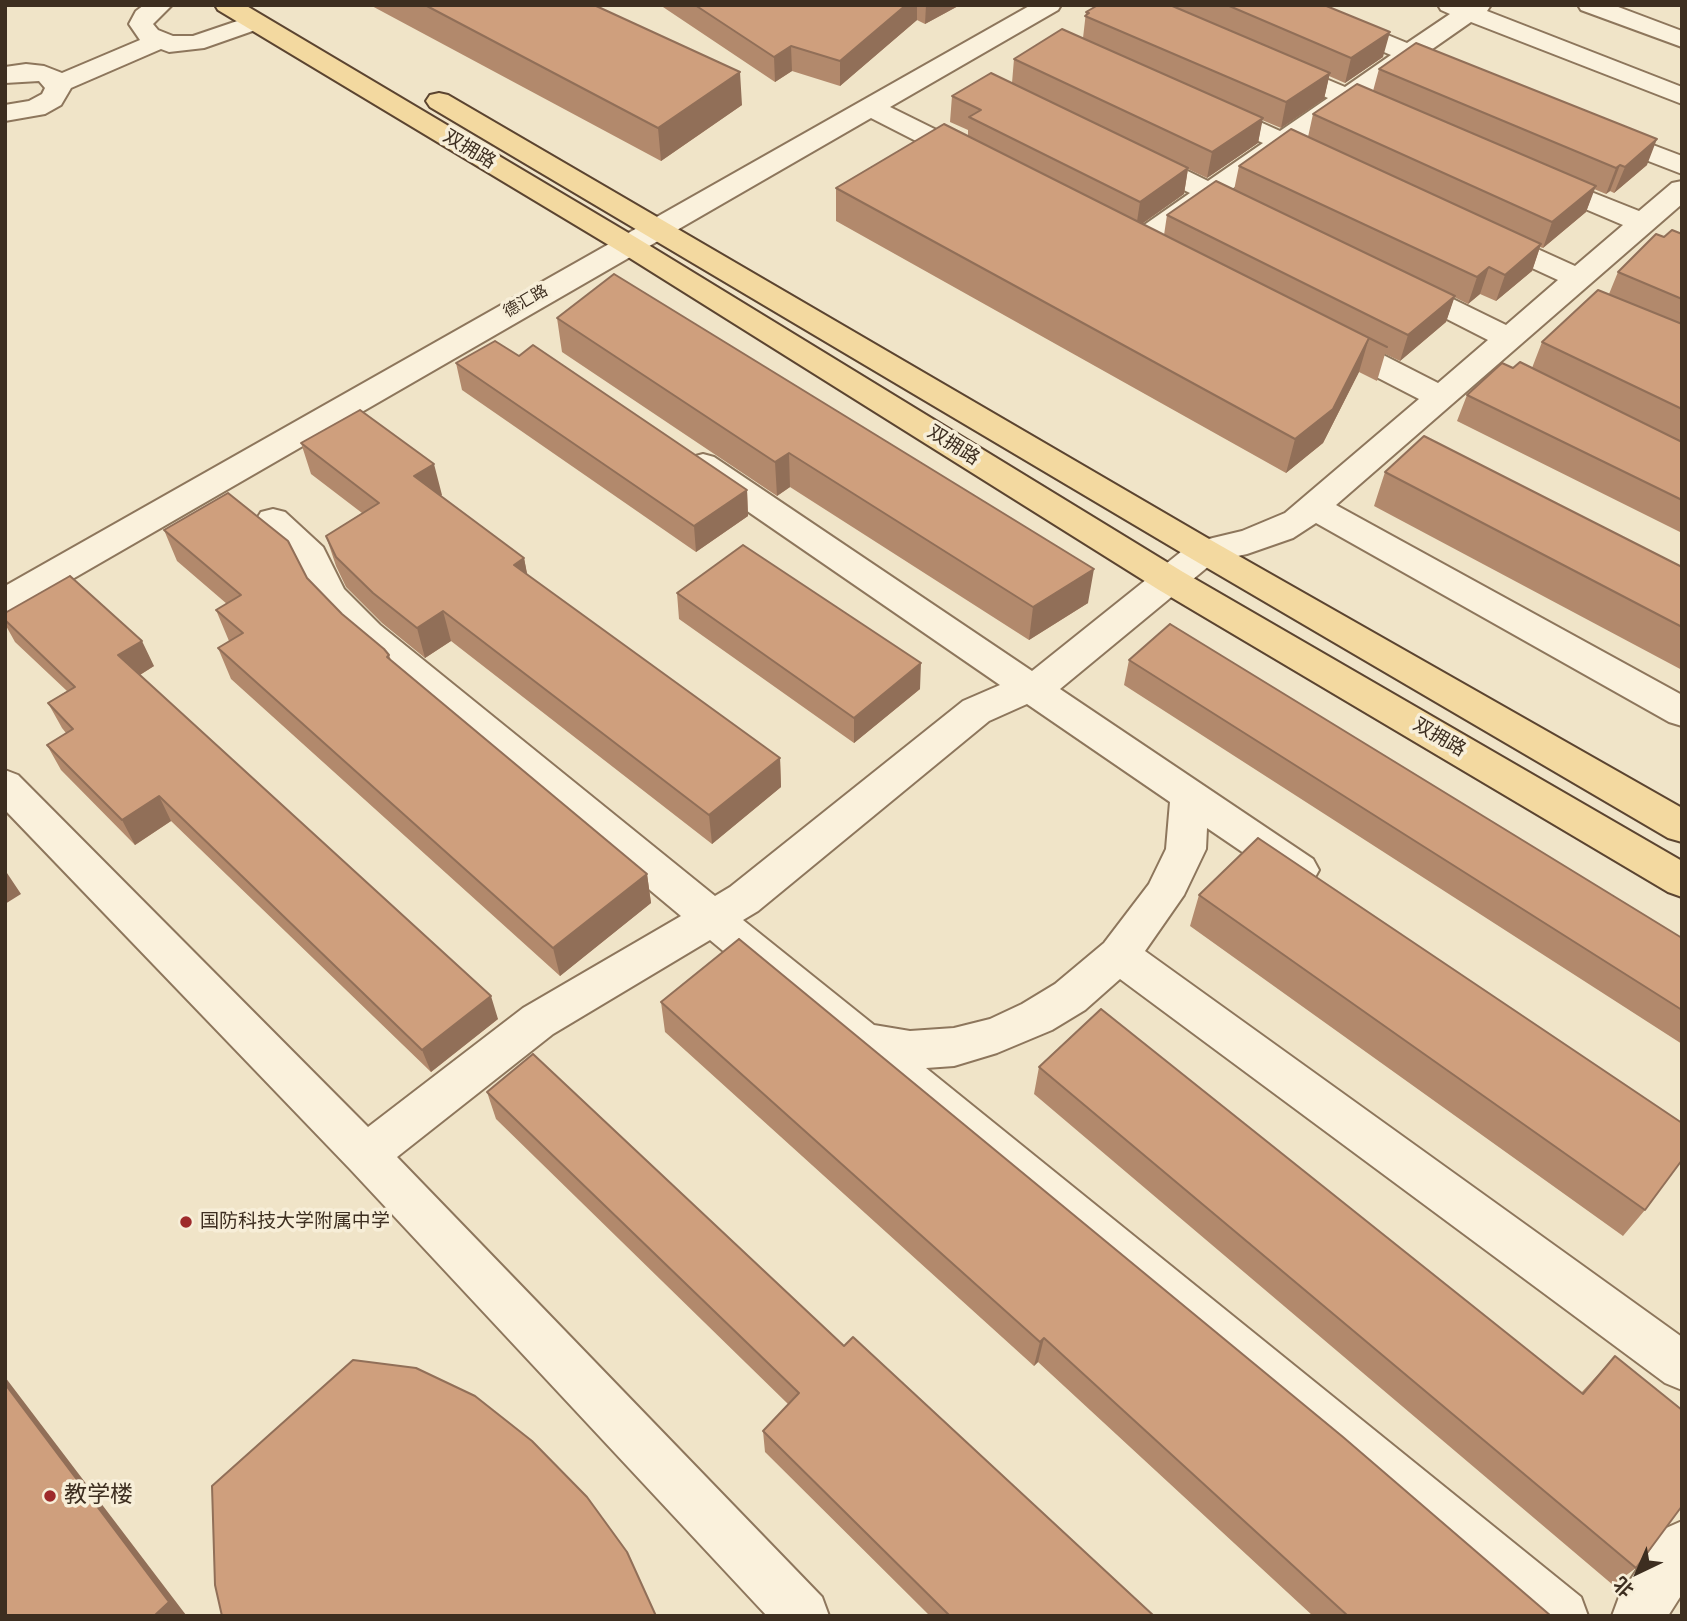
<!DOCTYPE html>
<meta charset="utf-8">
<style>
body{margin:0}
#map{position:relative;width:1687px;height:1621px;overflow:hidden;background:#f0e4c8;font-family:"Source Serif 4","Noto Sans SC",serif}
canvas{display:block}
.frame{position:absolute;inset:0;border:7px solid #3d2e20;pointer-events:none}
.north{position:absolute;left:1603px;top:1537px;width:70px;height:70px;-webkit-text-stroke:5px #f7eed8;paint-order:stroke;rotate:224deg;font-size:19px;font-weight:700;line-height:28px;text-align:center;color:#3d2e20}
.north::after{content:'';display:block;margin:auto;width:24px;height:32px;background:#3d2e20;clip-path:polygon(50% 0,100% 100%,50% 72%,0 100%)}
</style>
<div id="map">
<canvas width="1687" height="1621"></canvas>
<div class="frame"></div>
<div class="north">北</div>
</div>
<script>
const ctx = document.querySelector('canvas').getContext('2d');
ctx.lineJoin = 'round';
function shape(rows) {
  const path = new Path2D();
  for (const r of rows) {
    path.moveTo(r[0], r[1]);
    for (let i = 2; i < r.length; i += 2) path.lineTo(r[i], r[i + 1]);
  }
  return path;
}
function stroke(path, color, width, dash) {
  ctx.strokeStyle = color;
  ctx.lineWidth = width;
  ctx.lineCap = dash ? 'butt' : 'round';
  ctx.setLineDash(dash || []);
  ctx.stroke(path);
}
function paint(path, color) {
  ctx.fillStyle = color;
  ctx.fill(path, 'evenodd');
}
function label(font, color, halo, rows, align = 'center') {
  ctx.font = font + ' "Source Serif 4","Noto Sans SC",serif';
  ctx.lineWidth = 7;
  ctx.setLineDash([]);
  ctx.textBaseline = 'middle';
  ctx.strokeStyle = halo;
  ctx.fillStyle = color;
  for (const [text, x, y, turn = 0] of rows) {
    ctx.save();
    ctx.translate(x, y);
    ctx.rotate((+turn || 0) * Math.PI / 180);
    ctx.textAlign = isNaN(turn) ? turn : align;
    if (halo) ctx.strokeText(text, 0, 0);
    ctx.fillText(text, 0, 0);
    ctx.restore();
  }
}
const minor = shape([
 [144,5,172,5,153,24,158,30,173,36,193,36,255,15,264,17,267,22,264,27,204,48,169,52,161,49,71,88,61,105,45,114,5,121,5,105,29,101,42,94,45,88,39,81,5,83,5,67,26,64,44,66,62,73,140,40,129,24,136,11,144,5],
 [1031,5,1061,5,1058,10,890,107,983,153,987,159,983,165,973,167,963,165,871,118,17,611,5,614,5,586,1031,5],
 [1281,5,1315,5,1407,43,1450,14,1441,10,1438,5,1491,5,1487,11,1682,87,1682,104,1471,22,1428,52,1463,67,1467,72,1463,77,1454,80,1445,77,1412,63,1366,96,1398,109,1402,115,1398,121,1389,123,1380,121,1349,107,1301,141,1334,155,1338,161,1334,167,1324,169,1314,167,1284,153,1229,191,1260,206,1264,212,1260,218,1250,220,1240,218,1211,204,1147,249,1137,252,1127,249,1123,243,1127,237,1190,193,1131,165,1127,159,1131,153,1141,151,1151,153,1208,181,1263,143,1204,117,1200,111,1204,105,1213,103,1222,105,1280,131,1328,98,1268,72,1264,67,1268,62,1277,59,1286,62,1345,87,1391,55,1284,10,1281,5],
 [1578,5,1613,5,1682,31,1682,47,1581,10,1578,5],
 [1603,126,1682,156,1682,174,1594,140,1590,134,1594,128,1603,126],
 [1541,172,1639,211,1672,183,1682,181,1682,204,1336,505,1682,695,1682,726,1669,722,1316,523,1293,538,1247,554,1215,561,1060,689,1313,859,1319,870,1313,881,1299,886,1285,881,1207,828,1206,849,1184,895,1145,951,1682,1337,1682,1390,1665,1383,1120,979,1085,1010,1052,1030,997,1053,954,1066,926,1068,1581,1597,1588,1616,1521,1616,710,940,553,1034,397,1157,822,1597,829,1616,767,1616,350,1169,5,810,5,770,18,775,368,1127,523,1008,681,916,354,643,319,607,296,560,261,528,256,520,261,512,273,509,285,512,323,547,344,589,380,625,715,896,730,887,963,701,1000,685,692,473,687,465,692,457,703,454,714,457,1032,671,1192,543,1242,531,1285,513,1419,399,1324,350,1320,343,1324,336,1335,334,1346,336,1438,383,1488,340,1392,291,1387,285,1392,279,1402,276,1412,279,1506,325,1558,280,1480,244,1476,238,1480,232,1490,229,1500,232,1575,266,1623,225,1531,186,1527,180,1531,174,1541,172],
 [1027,704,1170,802,1166,849,1149,884,1104,943,1055,984,1022,1004,990,1019,954,1028,910,1031,874,1025,743,920,758,911,989,721,1027,704],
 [1682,1521,1682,1594,1668,1616,1612,1616,1619,1597,1664,1529,1682,1521]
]);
const major = shape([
 [215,5,245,5,637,238,1183,572,1682,861,1682,897,1668,892,1159,590,617,250,218,10,215,5],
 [439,93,448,95,1216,543,1682,808,1682,842,1668,838,1192,559,430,107,426,101,430,95,439,93]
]);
const wall = shape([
 [370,5,594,5,742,105,661,161],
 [660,5,960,5,925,24,917,20,840,86,792,71,775,82],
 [1098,5,1324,5,1383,57,1345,83,1329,76,1324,99,1281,128,1262,120,1258,143,1207,178,1188,169,1184,194,1142,224,1164,235,1167,215,1234,190,1239,166,1308,137,1313,114,1373,91,1379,69,1647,165,1614,193,1610,191,1606,194,1594,189,1586,212,1543,248,1540,247,1532,271,1496,301,1480,294,1468,304,1454,297,1446,322,1400,361,1385,354,1377,381,1359,372,1323,443,1286,473,836,221,836,188,968,136,968,130,950,122,952,96,1012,83,1014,59,1083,38,1086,12],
 [1682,234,1682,533,1457,421,1467,395,1513,368,1532,368,1542,342,1609,294,1618,272,1664,237],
 [557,318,1088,603,1029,640,790,487,777,496,562,352],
 [519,356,747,490,748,516,696,552,462,390,456,363],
 [301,443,442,495,440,496,524,558,527,575,780,758,781,787,712,844,451,641,425,658,382,623,346,587,336,566,326,536,362,513,311,474],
 [1385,472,1682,567,1682,670,1374,506],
 [164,530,307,578,342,614,389,655,391,660,647,874,651,903,560,976,231,679,218,648,229,641,216,610,227,604,177,561],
 [677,593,920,689,854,743,679,619],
 [5,613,154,666,140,675,498,1019,431,1072,171,821,135,845,61,770,47,745,66,733,62,728,48,703,67,691,15,642,5,624],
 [1129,660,1682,938,1682,1044,1124,685],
 [1199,895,1645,1210,1623,1236,1190,926],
 [661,1002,1551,1616,1313,1616,1038,1362,1034,1366,665,1032],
 [1039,1067,1581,1393,1615,1356,1636,1568,1613,1585,1034,1094],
 [487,1092,844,1346,1154,1616,930,1616,765,1452,763,1431,788,1404,496,1119]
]);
const shadedWall = shape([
 [906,5,917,5,917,20,840,86,840,61],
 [926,5,960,5,925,24],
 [1390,32,1383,57,1345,83,1351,58],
 [791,46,792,71,775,82,774,57],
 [740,72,742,105,661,161,658,128],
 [1330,73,1324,99,1281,128,1286,102],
 [1263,118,1258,143,1207,178,1212,152],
 [1657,139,1647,165,1614,193,1625,167],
 [1620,165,1610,191,1606,194,1616,168],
 [1188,168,1184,194,1136,228,1140,202],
 [1596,186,1586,212,1543,248,1552,222],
 [1541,244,1532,271,1496,301,1505,275],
 [1489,267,1480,294,1468,304,1477,277],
 [1455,296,1446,322,1400,361,1408,335],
 [1369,338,1359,372,1323,443,1286,473,1295,439],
 [789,453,790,487,777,496,775,462],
 [434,464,442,495,422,507,414,476],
 [747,490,748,516,696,552,694,526],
 [524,558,530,588,514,565],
 [1094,569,1088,603,1029,640,1033,607],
 [443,611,451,641,425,658,417,628],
 [142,641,154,666,130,681,118,655],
 [921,663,920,689,854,743,854,718],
 [780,758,781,787,712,844,709,815],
 [159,796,171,821,135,845,122,820],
 [5,870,21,894,5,904],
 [647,874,651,903,560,976,553,948],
 [491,996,498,1019,431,1072,422,1050],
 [1044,1338,1038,1362,1034,1366,1040,1342],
 [5,1377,186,1615,186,1616,154,1616,5,1384]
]);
const building = shape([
 [425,5,594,5,740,72,658,128,425,5],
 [695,5,906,5,840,61,791,46,774,57,695,5],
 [1098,5,1170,5,1330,73,1286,102,1085,16,1089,13,1086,12,1098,5],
 [1227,5,1324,5,1390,32,1351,58,1227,5],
 [1062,29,1263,118,1212,152,1014,59,1062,29],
 [1416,43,1657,139,1625,167,1620,165,1616,168,1379,69,1416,43],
 [991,73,1188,168,1140,202,969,117,981,110,952,96,991,73],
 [1357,84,1596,186,1552,222,1313,114,1357,84],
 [944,124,1387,347,1369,338,1333,409,1295,439,836,188,944,124],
 [1291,129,1541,244,1505,275,1489,267,1477,277,1239,166,1291,129],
 [1216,181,1455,296,1408,335,1167,215,1216,181],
 [1672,230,1682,234,1682,299,1618,272,1656,234,1664,237,1672,230],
 [614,274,1094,569,1033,607,789,453,775,462,557,318,614,274],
 [1598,290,1682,324,1682,409,1542,342,1598,290],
 [495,341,519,356,533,345,747,490,694,526,456,363,495,341],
 [1520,362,1682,442,1682,500,1467,395,1502,363,1513,368,1520,362],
 [360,410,434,464,414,476,524,558,514,565,780,758,709,815,443,611,417,628,373,593,336,557,326,536,379,503,301,443,360,410],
 [1424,436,1682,567,1682,627,1385,472,1424,436],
 [228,493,288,541,307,578,342,614,384,649,389,655,387,657,647,874,553,948,218,648,243,633,216,610,241,595,164,530,228,493],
 [743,545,921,663,854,718,677,593,743,545],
 [70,576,142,641,118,655,491,996,422,1050,159,796,122,820,47,745,73,729,48,703,75,687,5,620,5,613,70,576],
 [1170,624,1682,938,1682,1010,1129,660,1170,624],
 [1258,838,1682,1123,1682,1160,1645,1210,1199,895,1258,838],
 [739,939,1343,1437,1551,1616,1348,1616,1044,1338,1040,1342,661,1002,739,939],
 [1101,1009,1583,1394,1615,1356,1682,1410,1682,1506,1636,1568,1039,1067,1101,1009],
 [533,1054,844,1346,853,1337,1154,1616,950,1616,763,1431,799,1393,487,1092,533,1054],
 [353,1360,416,1368,475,1396,532,1441,587,1497,627,1552,656,1616,222,1616,215,1585,212,1486,353,1360],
 [5,1384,169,1602,154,1616,5,1616,5,1384]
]);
const markers = [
 [186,1222,7,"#9e2a2b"],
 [50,1496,7,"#9e2a2b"]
];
const farStreetnames = [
 ["德汇路",526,302,-30]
];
const streetNames = [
 ["双拥路",469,150,31],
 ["双拥路",953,446,32],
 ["双拥路",1439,738,30]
];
const poiNames = [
 ["国防科技大学附属中学",200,1222]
];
const nearPoinames = [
 ["教学楼",64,1496]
];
stroke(minor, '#8d765c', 4);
stroke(major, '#5b4430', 4);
paint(minor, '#faf1dc');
paint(major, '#f3d9a0');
paint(wall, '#b2896c');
paint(shadedWall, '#916f58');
paint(building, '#cf9f7d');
stroke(building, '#916f58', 2);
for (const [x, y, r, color] of markers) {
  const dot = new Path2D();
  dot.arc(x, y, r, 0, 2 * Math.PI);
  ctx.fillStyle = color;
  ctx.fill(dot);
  stroke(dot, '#f7eed8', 2.5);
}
label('16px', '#3d2e20', '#f7eed8', farStreetnames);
label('19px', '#3d2e20', '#f7eed8', streetNames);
label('19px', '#3d2e20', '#f7eed8', poiNames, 'left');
label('23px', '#3d2e20', '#f7eed8', nearPoinames, 'left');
</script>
